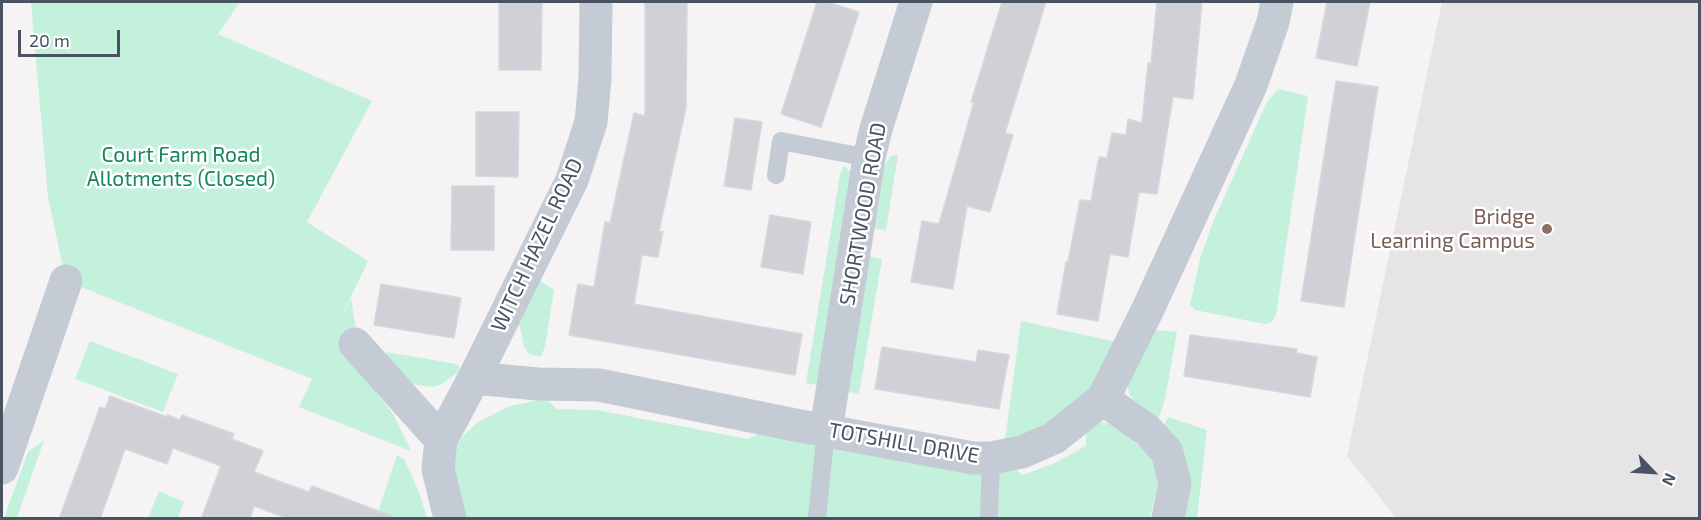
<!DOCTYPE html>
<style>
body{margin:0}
#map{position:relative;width:1701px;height:520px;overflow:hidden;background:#f5f3f3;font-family:"Exo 2",sans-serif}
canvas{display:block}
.frame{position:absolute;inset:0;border:3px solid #4a5361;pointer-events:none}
.north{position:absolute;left:1623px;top:442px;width:60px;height:60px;-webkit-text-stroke:4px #fff;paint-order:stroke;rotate:115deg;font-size:16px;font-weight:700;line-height:24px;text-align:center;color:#4a5361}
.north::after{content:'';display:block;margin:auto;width:21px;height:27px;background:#4a5361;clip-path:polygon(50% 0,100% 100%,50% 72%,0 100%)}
.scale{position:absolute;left:18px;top:30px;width:102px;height:27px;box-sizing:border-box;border:3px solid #4a5361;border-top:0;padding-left:8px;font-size:18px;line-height:21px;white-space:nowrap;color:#4a5361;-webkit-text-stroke:4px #fff;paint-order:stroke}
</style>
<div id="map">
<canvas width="1701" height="520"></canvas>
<div class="frame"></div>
<div class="north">N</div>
<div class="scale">20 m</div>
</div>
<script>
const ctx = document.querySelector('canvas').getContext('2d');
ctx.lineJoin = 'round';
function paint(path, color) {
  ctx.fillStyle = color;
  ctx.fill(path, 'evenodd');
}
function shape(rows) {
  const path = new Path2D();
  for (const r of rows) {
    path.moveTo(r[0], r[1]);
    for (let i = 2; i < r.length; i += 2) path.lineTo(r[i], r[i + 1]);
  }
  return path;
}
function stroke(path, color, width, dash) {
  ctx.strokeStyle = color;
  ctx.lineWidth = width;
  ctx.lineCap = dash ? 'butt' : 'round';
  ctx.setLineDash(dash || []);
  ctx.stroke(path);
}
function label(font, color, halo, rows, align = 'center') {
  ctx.font = font + ' "Exo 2",sans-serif';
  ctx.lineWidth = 5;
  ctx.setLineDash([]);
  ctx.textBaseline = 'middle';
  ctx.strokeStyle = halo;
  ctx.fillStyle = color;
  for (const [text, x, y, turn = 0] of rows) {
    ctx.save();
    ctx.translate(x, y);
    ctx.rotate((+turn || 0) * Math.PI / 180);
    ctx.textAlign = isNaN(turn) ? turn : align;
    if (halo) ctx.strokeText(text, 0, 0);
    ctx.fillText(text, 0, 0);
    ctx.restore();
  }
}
const education = shape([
 [1442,2,1699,2,1699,518,1396,518,1347,456]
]);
const green = shape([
 [31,2,240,2,218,34,372,101,307,222,368,261,338,324,351,299,357,336,344,350,393,414,411,451,299,407,312,379,66,281,48,197],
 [1278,89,1308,96,1276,315,1272,322,1265,324,1195,310,1190,305,1200,259,1213,222,1267,102],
 [898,155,886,230,873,228,882,169,891,156],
 [844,166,850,171,819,385,806,383,840,175],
 [867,256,882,259,859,394,852,393,846,390],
 [537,279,554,290,545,346,541,357,529,354,524,346,519,323],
 [1021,321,1117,342,1087,395,1035,432,1005,440],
 [1154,330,1177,332,1165,399,1158,420,1135,402,1129,394,1128,387,1129,380],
 [90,341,178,374,163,412,75,379],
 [386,352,457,364,461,370,442,384,433,387,417,385,407,381,388,360],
 [546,399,557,409,596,410,748,439,763,432,1011,466,1023,475,1055,463,1086,446,1086,431,1100,422,1115,425,1148,454,1157,464,1160,476,1150,518,466,518,453,473,454,454,461,438,477,423,510,406],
 [1168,417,1207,430,1197,518,1200,518,1181,518,1188,471,1184,451,1164,426],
 [44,440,17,518,4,518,28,452],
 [397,455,404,459,419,492,427,518,376,518],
 [159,491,184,502,178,518,148,518]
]);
const building = shape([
 [499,2,542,2,541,70,499,70,499,2],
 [645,2,687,2,686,108,659,231,663,232,658,257,642,255,634,304,802,334,795,375,569,335,578,284,594,287,605,222,610,223,634,113,645,116,645,2],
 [817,2,827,2,859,12,821,127,781,114,817,2],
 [1002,2,1046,2,1005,133,1013,135,990,212,967,206,953,289,911,282,922,221,939,224,974,102,971,102,1002,2],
 [1157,2,1202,2,1193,99,1173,97,1157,194,1139,192,1128,257,1110,254,1098,321,1057,314,1066,262,1068,262,1080,200,1091,201,1099,157,1107,158,1112,133,1126,135,1128,119,1142,123,1148,63,1151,63,1157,2],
 [1327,2,1370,2,1357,66,1316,58,1327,2],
 [1336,81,1378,87,1344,307,1301,301,1336,81],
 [476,112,519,112,518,177,476,176,476,112],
 [735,118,762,122,751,190,724,186,735,118],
 [452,186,494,186,494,250,451,250,452,186],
 [770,215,811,222,803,274,761,267,770,215],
 [381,284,461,298,454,338,374,325,381,284],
 [1190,335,1297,349,1296,353,1317,357,1310,397,1184,376,1190,335],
 [882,347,976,362,978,350,1009,355,999,409,875,389,882,347],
 [110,396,167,417,168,415,180,420,182,415,234,434,232,439,263,451,254,472,309,492,312,486,392,516,392,519,289,519,254,506,250,519,201,519,221,466,173,448,167,464,125,449,100,519,59,519,100,407,105,409,110,396]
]);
const lane = shape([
 [776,175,781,141,869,158],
 [817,518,826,430],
 [989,518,991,458]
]);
const street = shape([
 [355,344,441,440],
 [474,378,538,384,599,385,795,425,973,458,991,458,1022,452,1054,438,1103,399,1148,309,1251,85,1273,22,1277,2],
 [1103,399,1148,431,1167,452,1175,483,1168,518],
 [826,430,869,158,876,129,916,2],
 [2,468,66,281],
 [450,518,438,469,441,440,474,378,572,180,591,122,595,78,596,2]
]);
const markers = [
 [1547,229,6,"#8d6e63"]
];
const parkNames = [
 ["Court Farm Road",181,155],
 ["Allotments (Closed)",181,179]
];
const streetNames = [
 ["SHORTWOOD ROAD",863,214,-80],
 ["WITCH HAZEL ROAD",537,245,-65],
 ["TOTSHILL DRIVE",904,443,10]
];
const educationNames = [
 ["Bridge",1535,217],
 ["Learning Campus",1535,241]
];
paint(education, '#e6e4e5');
paint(green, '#c3f1db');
paint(building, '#cfd1d7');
stroke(building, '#d7d8de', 1.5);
stroke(lane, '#c4cbd4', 18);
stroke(street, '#c4cbd4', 33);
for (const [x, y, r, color] of markers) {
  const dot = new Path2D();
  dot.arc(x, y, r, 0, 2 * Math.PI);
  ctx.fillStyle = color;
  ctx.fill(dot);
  stroke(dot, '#fff', 2);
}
label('21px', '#17865e', '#fff', parkNames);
label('21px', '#4a5361', '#fff', streetNames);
label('21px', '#785e54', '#fff', educationNames, 'right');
</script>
